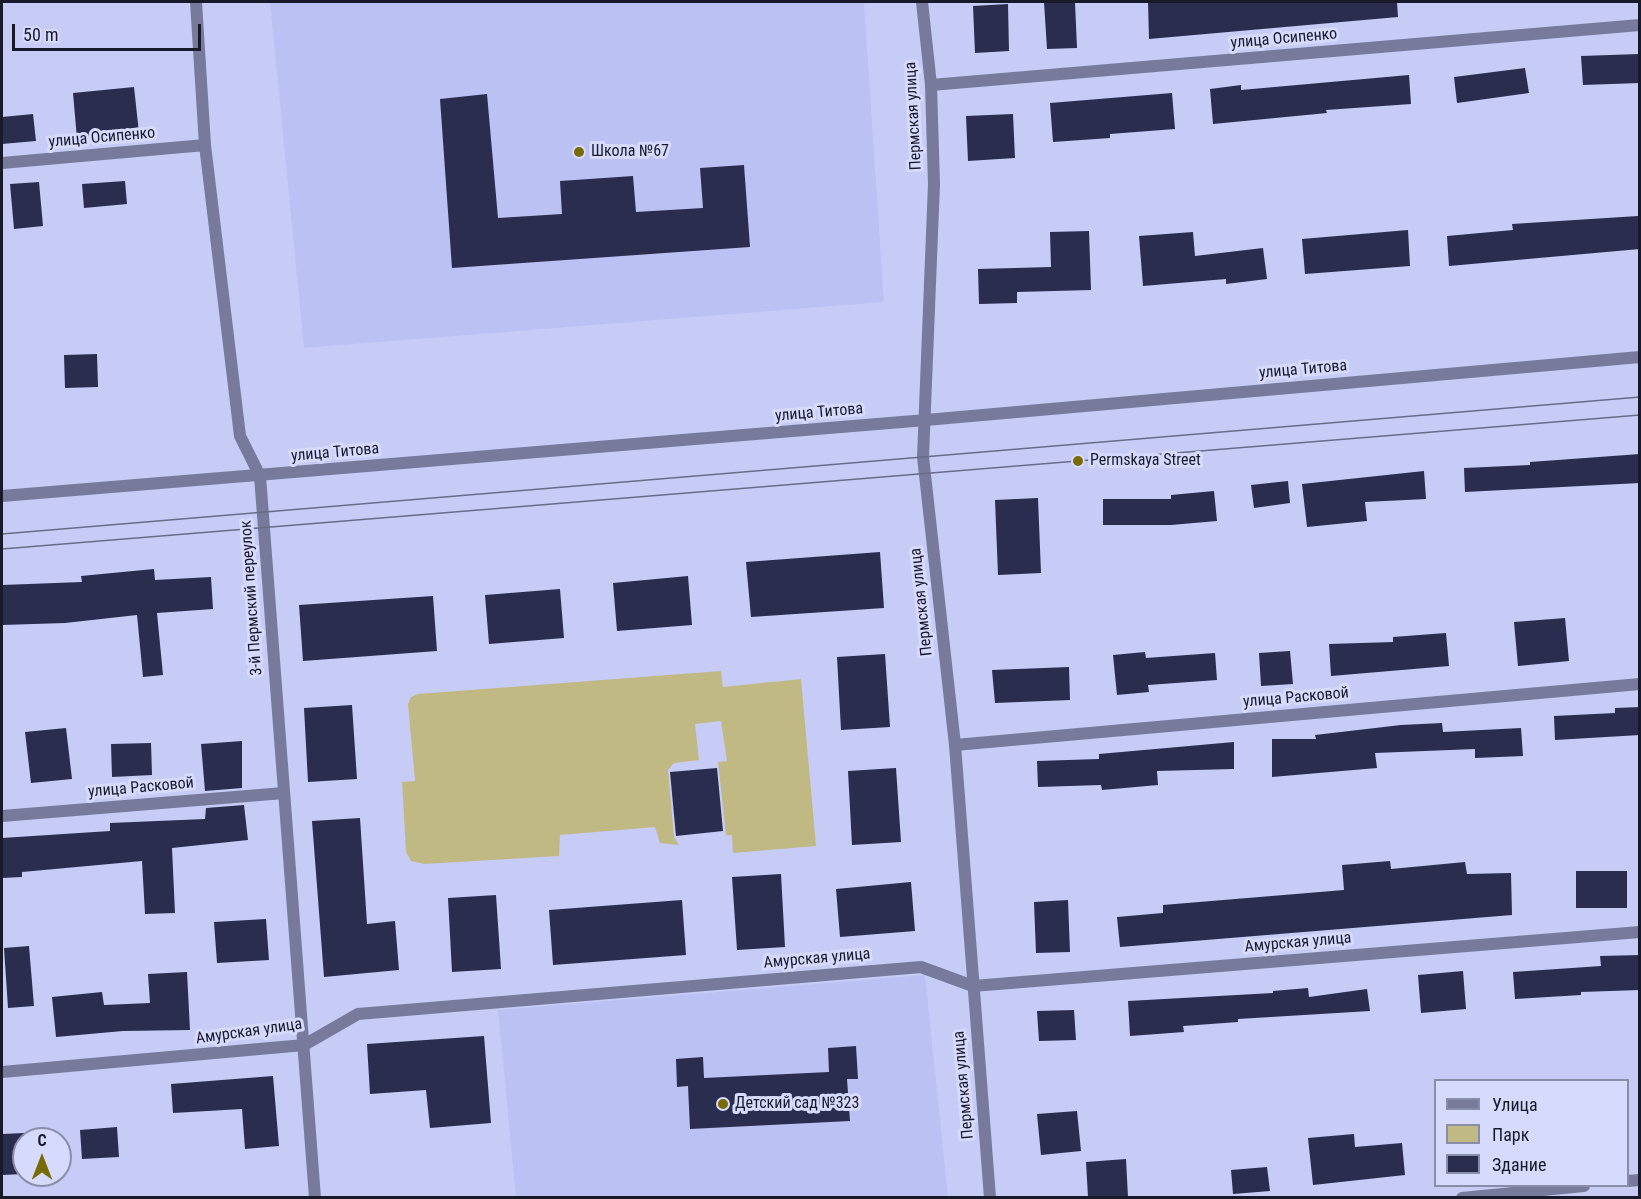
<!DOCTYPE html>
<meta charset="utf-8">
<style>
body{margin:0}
#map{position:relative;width:1641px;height:1199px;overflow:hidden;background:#c7ccf7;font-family:"Roboto Condensed",sans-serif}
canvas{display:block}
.frame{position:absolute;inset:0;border:3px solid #191a29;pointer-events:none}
.legend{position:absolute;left:1434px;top:1079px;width:195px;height:108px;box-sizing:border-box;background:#d6dafd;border:2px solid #8a8da8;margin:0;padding:8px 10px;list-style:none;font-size:18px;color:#191a29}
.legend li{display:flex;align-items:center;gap:12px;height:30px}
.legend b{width:30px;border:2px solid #8a8da8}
.north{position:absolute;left:12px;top:1127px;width:60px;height:60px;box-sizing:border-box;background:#d6dafd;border:2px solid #8a8da8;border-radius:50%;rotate:0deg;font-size:16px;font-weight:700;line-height:24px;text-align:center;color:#191a29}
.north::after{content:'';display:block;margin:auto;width:21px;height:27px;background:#796b03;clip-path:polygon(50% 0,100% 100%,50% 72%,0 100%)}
.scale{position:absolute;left:12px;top:24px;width:189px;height:27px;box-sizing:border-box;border:3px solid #191a29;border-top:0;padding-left:8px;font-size:18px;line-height:21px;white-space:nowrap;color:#191a29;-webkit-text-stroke:4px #d6dafd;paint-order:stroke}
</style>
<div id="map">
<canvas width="1641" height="1199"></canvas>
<div class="frame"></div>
<ul class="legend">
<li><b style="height:8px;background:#777a9a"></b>Улица</li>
<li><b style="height:16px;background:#c1b984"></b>Парк</li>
<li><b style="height:16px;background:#2b2d4e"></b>Здание</li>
</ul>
<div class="north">С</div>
<div class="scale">50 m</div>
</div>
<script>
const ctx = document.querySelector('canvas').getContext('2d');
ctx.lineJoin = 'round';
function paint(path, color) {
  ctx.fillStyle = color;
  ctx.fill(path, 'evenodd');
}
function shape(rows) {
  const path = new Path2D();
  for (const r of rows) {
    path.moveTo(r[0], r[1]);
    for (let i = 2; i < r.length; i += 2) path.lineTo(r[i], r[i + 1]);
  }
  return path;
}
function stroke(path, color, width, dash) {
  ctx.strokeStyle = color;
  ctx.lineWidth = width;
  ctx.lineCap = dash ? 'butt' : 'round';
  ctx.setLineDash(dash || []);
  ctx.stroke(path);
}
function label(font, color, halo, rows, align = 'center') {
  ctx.font = font + ' "Roboto Condensed",sans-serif';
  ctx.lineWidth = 6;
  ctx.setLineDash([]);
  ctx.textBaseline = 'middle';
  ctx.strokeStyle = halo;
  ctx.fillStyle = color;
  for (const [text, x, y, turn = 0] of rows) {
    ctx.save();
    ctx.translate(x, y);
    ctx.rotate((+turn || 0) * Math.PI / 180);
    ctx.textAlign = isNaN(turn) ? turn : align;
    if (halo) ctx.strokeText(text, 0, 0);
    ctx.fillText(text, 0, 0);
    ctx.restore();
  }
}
const built = shape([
 [270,2,864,2,884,302,304,348],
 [925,975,948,1197,516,1197,498,1010]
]);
const green = shape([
 [721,671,723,687,801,679,816,846,733,853,732,835,726,835,718,762,727,761,721,721,695,724,699,760,674,763,668,770,674,837,679,845,660,843,655,827,560,835,559,856,424,864,411,861,406,852,402,782,415,781,408,704,411,697,418,694]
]);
const building = shape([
 [1044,2,1075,2,1077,48,1047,49],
 [1148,2,1397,2,1398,17,1149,39],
 [1008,4,1009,51,975,53,973,6],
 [1639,54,1640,83,1583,85,1581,56],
 [1525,68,1529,93,1457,103,1454,77],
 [1409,75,1411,104,1326,110,1327,113,1213,124,1210,89,1241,85,1241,90],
 [134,87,139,133,77,139,73,93],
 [1172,93,1175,129,1110,134,1110,138,1053,142,1050,103],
 [487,94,498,218,562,214,560,181,633,176,636,212,703,208,700,168,744,165,750,247,452,268,440,99],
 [33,114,36,141,2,144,2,117],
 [1013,114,1015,158,968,161,966,116],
 [125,181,127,204,84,208,82,184],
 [39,182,43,226,14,229,10,184],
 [1638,216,1640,249,1449,266,1447,236,1513,230,1512,224],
 [1408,230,1410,266,1305,274,1302,239],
 [1089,231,1091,290,1017,292,1017,303,979,304,978,269,1051,267,1050,232],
 [1193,232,1195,256,1263,248,1267,279,1226,284,1226,279,1143,286,1139,236],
 [97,354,98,387,65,388,64,355],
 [1640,454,1640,483,1465,492,1464,468,1530,465,1530,462],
 [1424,471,1426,499,1365,502,1367,521,1307,527,1302,484],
 [1288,481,1290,503,1254,508,1251,485],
 [1214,491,1217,521,1171,525,1103,525,1103,499,1171,499,1171,495],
 [1038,498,1041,573,998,575,995,500],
 [880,552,884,608,751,617,746,562],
 [154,569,155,580,211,577,213,609,157,613,163,675,143,677,137,615,65,623,2,625,2,585,82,582,81,576],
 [688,576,692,625,617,631,613,583],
 [560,589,564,638,489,644,485,595],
 [433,596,437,651,303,661,299,605],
 [1565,618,1569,661,1518,666,1514,622],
 [1446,633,1449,666,1331,676,1329,644,1393,642,1393,637],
 [1290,651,1293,684,1261,686,1259,653],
 [1145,652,1146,658,1215,653,1217,680,1148,685,1149,692,1117,695,1113,655],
 [885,654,890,727,841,730,837,657],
 [1069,667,1070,700,995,703,992,670],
 [352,705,357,779,308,782,304,708],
 [1640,707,1640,735,1555,740,1554,716,1615,713,1615,708],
 [1442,723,1443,732,1521,728,1523,756,1475,758,1475,749,1375,753,1377,768,1272,777,1272,739,1316,739,1315,735,1401,725],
 [66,728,72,779,31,783,25,732],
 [242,741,242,788,205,791,201,744],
 [1234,742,1234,769,1157,771,1158,785,1102,790,1101,785,1038,787,1037,761,1099,759,1099,754],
 [151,743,152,775,112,777,111,744],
 [717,768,723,831,676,836,670,772],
 [896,768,901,842,852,845,848,771],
 [244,805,248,840,172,848,175,913,145,914,142,861,22,872,22,877,2,878,2,838,110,831,110,823,205,819,206,808],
 [360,818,367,924,395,921,399,970,324,977,312,821],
 [1390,861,1391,869,1465,862,1467,874,1511,873,1512,915,1120,947,1117,917,1163,913,1163,905,1344,890,1342,865],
 [1576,871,1627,871,1627,908,1576,908],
 [781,874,785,947,737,950,732,877],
 [911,882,915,931,840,937,836,889],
 [496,895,501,969,452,972,448,898],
 [682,900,686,955,553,965,549,910],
 [1068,900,1070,952,1036,953,1034,902],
 [266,919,269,960,217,963,214,922],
 [29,946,34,1006,8,1008,4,948],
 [1640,955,1640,990,1581,992,1581,995,1515,999,1513,972,1601,966,1600,956],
 [1463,971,1466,1009,1421,1013,1418,975],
 [187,972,190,1030,123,1031,56,1037,52,997,102,992,104,1005,150,1003,148,974],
 [1308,988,1309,997,1367,989,1370,1011,1238,1019,1238,1022,1183,1026,1184,1032,1130,1036,1128,1001,1273,993,1273,991],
 [1074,1010,1076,1040,1039,1041,1037,1011],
 [484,1036,491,1123,430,1128,426,1090,370,1094,367,1044],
 [856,1046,858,1079,847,1079,850,1121,690,1129,688,1086,677,1087,676,1059,703,1057,704,1078,829,1072,828,1048],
 [273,1076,279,1146,245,1149,242,1109,173,1113,171,1084],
 [1077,1111,1081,1151,1041,1155,1037,1114],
 [117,1127,119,1157,82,1159,80,1130],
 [24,1133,24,1174,2,1175,2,1134],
 [1354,1134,1355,1147,1402,1143,1405,1175,1313,1185,1308,1138],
 [1126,1159,1128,1197,1088,1197,1086,1162],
 [1267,1167,1270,1191,1233,1194,1231,1170]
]);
const minor = shape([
 [196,2,205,145,240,436,260,476,315,1198],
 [931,85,1640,25],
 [2,163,205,145],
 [955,745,1640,684],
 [2,816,284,793],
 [2,1072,304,1045,358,1014,921,967,973,986,1640,932],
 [1628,1181,1640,1180],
 [1462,1198,1584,1186]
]);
const tertiary = shape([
 [922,2,931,85,934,184,923,457,955,745,990,1198],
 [2,496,926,420,1640,357]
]);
const tram = shape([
 [2,534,1640,397],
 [2,549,1640,415]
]);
const markers = [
 [579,152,6,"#796b03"],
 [1078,461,6,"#796b03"],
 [723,1104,6,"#796b03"]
];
const streetNames = [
 ["улица Осипенко",1284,39,-5],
 ["Пермская улица",914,116,-93],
 ["улица Осипенко",102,138,-5],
 ["улица Титова",1303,370,-5],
 ["улица Титова",819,413,-5],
 ["улица Титова",335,453,-5],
 ["3-й Пермский переулок",252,598,-94],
 ["Пермская улица",922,602,-96],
 ["улица Расковой",1296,698,-5],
 ["улица Расковой",141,788,-5],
 ["Амурская улица",1298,943,-5],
 ["Амурская улица",817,959,-5],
 ["Амурская улица",249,1032,-8],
 ["Пермская улица",964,1085,-95]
];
const poiNames = [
 ["Школа №67",591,152],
 ["Permskaya Street",1090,461],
 ["Детский сад №323",735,1104]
];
paint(built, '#bcc1f3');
paint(green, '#c1b984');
paint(building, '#2b2d4e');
stroke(minor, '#777a9a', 12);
stroke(tertiary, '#777a9a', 12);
stroke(tram, '#696c87', 1.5);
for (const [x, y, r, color] of markers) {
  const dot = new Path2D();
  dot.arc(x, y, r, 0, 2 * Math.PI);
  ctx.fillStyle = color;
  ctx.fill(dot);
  stroke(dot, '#d6dafd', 2);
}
label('16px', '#191a29', '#d6dafd', streetNames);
label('16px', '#191a29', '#d6dafd', poiNames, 'left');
</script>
